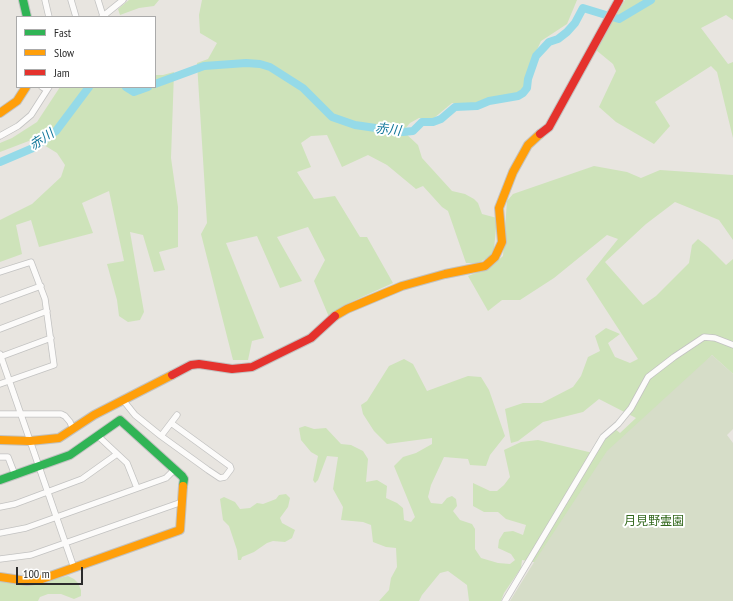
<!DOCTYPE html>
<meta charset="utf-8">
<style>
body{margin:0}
#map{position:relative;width:733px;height:601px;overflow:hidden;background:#e8e5e0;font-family:"PT Sans Narrow",sans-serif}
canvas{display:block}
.legend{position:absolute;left:16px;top:16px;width:140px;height:72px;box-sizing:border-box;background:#fff;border:1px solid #aaa;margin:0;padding:5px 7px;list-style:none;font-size:12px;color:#2b2b2b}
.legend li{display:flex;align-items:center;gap:8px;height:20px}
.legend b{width:20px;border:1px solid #aaa}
.scale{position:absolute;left:16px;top:567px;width:67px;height:18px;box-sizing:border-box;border:2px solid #2b2b2b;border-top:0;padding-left:5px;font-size:12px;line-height:14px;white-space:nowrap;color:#2b2b2b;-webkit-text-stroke:3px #fff;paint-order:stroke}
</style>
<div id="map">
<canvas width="733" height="601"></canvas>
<ul class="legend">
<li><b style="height:5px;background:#30b455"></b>Fast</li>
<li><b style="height:5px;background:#ff9f0a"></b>Slow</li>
<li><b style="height:5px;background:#e5322d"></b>Jam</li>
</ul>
<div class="scale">100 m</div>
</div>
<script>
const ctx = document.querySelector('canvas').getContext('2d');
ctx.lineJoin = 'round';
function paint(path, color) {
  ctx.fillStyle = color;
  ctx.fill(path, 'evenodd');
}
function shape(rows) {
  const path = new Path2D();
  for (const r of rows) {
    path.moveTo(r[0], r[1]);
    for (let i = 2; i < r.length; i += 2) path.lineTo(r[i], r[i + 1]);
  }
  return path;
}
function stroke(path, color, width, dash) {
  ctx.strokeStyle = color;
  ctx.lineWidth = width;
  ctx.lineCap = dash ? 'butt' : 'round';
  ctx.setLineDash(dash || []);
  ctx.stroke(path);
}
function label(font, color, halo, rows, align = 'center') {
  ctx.font = font + ' "PT Sans Narrow","Noto Sans JP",sans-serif';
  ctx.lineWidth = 4;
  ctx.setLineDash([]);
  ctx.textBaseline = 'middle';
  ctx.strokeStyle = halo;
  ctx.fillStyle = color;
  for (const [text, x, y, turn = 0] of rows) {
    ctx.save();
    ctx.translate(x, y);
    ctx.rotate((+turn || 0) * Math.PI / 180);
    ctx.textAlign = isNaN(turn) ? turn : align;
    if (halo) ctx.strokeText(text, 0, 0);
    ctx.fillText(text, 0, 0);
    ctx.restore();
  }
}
const green = shape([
 [129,0,159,0,154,6,139,8,120,15,118,9],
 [202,0,577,0,567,24,541,41,529,67,523,91,519,94,508,94,481,103,452,103,434,118,419,118,410,123,403,131,418,145,422,158,452,191,465,194,474,199,478,203,482,214,497,218,494,249,489,257,478,263,466,263,448,211,442,207,423,186,416,189,387,165,368,155,342,167,327,135,311,136,301,143,311,167,297,172,314,199,335,196,360,237,367,237,393,283,351,302,329,317,314,281,325,260,308,227,277,237,302,281,280,288,257,236,226,243,264,338,252,341,248,360,233,360,201,234,207,223,197,63,208,59,217,43,200,33,199,15],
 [625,0,733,0,733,20,726,15,701,28,728,64,733,62,733,138,717,72,711,66,655,102,670,126,654,144,616,122,599,107,616,71,613,64,596,50],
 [174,72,171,158,178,207,178,247,159,252,165,270,154,272,143,235,130,232,144,312,140,320,128,322,119,316,117,300,107,264,124,261,109,191,82,203,93,233,39,247,31,220,16,225,22,254,0,262,0,220,32,204,61,177,65,165,57,153,34,139,0,152,0,143,12,138,37,122,60,87,155,87,155,75,163,75],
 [594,166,627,172,641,178,660,170,733,175,733,240,719,220,675,202,646,224,605,262,643,305,656,296,689,263,692,245,698,239,708,247,726,265,733,259,733,374,712,355,539,563,522,560,521,568,504,593,501,601,469,601,467,585,448,571,440,573,422,595,419,601,379,601,389,590,391,578,397,567,396,548,386,547,373,542,371,525,363,522,341,520,343,507,333,489,338,457,327,456,318,480,315,483,313,480,318,456,311,452,301,440,299,428,305,426,314,429,326,428,341,444,351,445,363,451,368,459,366,482,377,480,387,486,386,498,397,503,403,508,404,520,411,522,415,517,394,466,403,457,416,453,432,444,432,438,387,444,374,431,363,414,361,405,367,401,389,366,404,359,413,364,427,391,468,376,481,377,489,390,505,436,490,455,486,466,470,465,468,459,444,457,431,485,428,497,431,503,442,504,447,498,452,496,456,499,457,506,453,511,460,520,472,524,475,529,475,549,481,558,498,563,510,564,515,560,511,554,498,548,499,540,504,532,513,531,523,535,526,525,506,519,498,512,484,512,473,506,473,483,490,491,497,491,504,485,510,477,504,450,521,442,538,440,593,453,615,429,620,433,636,418,599,399,583,412,543,422,518,441,511,443,505,409,523,403,542,403,573,387,581,376,588,357,600,351,595,336,606,328,620,334,608,343,615,357,630,363,638,359,586,279,618,239,607,235,554,278,520,300,502,300,488,311,468,276,489,268,503,256,507,201,513,194],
 [286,494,290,498,288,507,280,518,282,523,295,530,292,538,285,542,273,541,267,543,254,552,242,557,241,560,238,560,237,550,229,526,223,520,220,499,224,497,235,502,240,509,250,508,257,503,263,504,276,499,279,495],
 [68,576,74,579,78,583,81,590,81,596,74,599,61,594,48,594,40,597,38,601,0,601,0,580,30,585]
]);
const cemetery = shape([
 [712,355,733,374,733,429,727,435,733,443,733,601,510,601,531,567,607,451]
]);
const river = shape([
 [155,84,204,66,246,63,260,64,270,67,303,88,332,117,355,125,403,132,413,131,422,122,433,122,441,119,455,107,477,106,489,101,518,96,523,93,527,88,528,79,536,56,549,42,558,39,567,32,575,23,583,8,619,19,651,0],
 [126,87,134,92,148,87],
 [0,162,33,148,56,131,89,87]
]);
const street = shape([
 [45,0,49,17],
 [71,0,76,17],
 [98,0,103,16],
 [102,17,123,0],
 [42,87,47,90,49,87],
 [0,136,18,126,31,115,47,90],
 [0,272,31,262,45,299,54,365,0,384],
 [0,301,41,286],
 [0,329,47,311],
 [0,354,74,568],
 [0,357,51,338],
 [123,400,135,415,161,436,208,470,220,478,225,477,231,469,230,466,171,423],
 [0,414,61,414,65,416,70,422,73,429],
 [98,436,127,463,137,488],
 [161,436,177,415],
 [0,457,8,457,15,475],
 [0,507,15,504,82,479,117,454],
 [0,533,26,528,166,478,175,469],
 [0,559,31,555,182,502],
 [505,601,603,437,618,424,631,408,648,377,674,357,704,337,715,338,733,345]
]);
const fast = shape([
 [23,0,27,17],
 [0,480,70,455,120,420,182,476,184,479,183,486]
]);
const slow = shape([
 [0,113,17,101,26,87],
 [335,316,347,309,402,286,445,274,485,266,495,257,502,242,499,208,513,172,528,145,540,134],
 [0,440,30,441,59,438,94,415,172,375],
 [0,577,27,581,42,579,180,530,183,486]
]);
const jam = shape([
 [540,134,549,127,619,0],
 [172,375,191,365,199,364,232,369,252,367,311,338,335,316]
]);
const parkNames = [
 ["月見野霊園",654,522]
];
const waterNames = [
 ["赤川",388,130,6],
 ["赤川",42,140,-34]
];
paint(green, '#cee3ba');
paint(cemetery, '#d6ddc8');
stroke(river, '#95dae8', 8);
stroke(street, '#c2c2c1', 7);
stroke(fast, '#c2c2c1', 10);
stroke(slow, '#c2c2c1', 10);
stroke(jam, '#c2c2c1', 10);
stroke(street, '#fcfbfa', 5.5);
stroke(fast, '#30b455', 8);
stroke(slow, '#ff9f0a', 8);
stroke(jam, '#e5322d', 8);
label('12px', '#32671c', '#fff', parkNames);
label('italic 13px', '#10769a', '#fff', waterNames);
</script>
